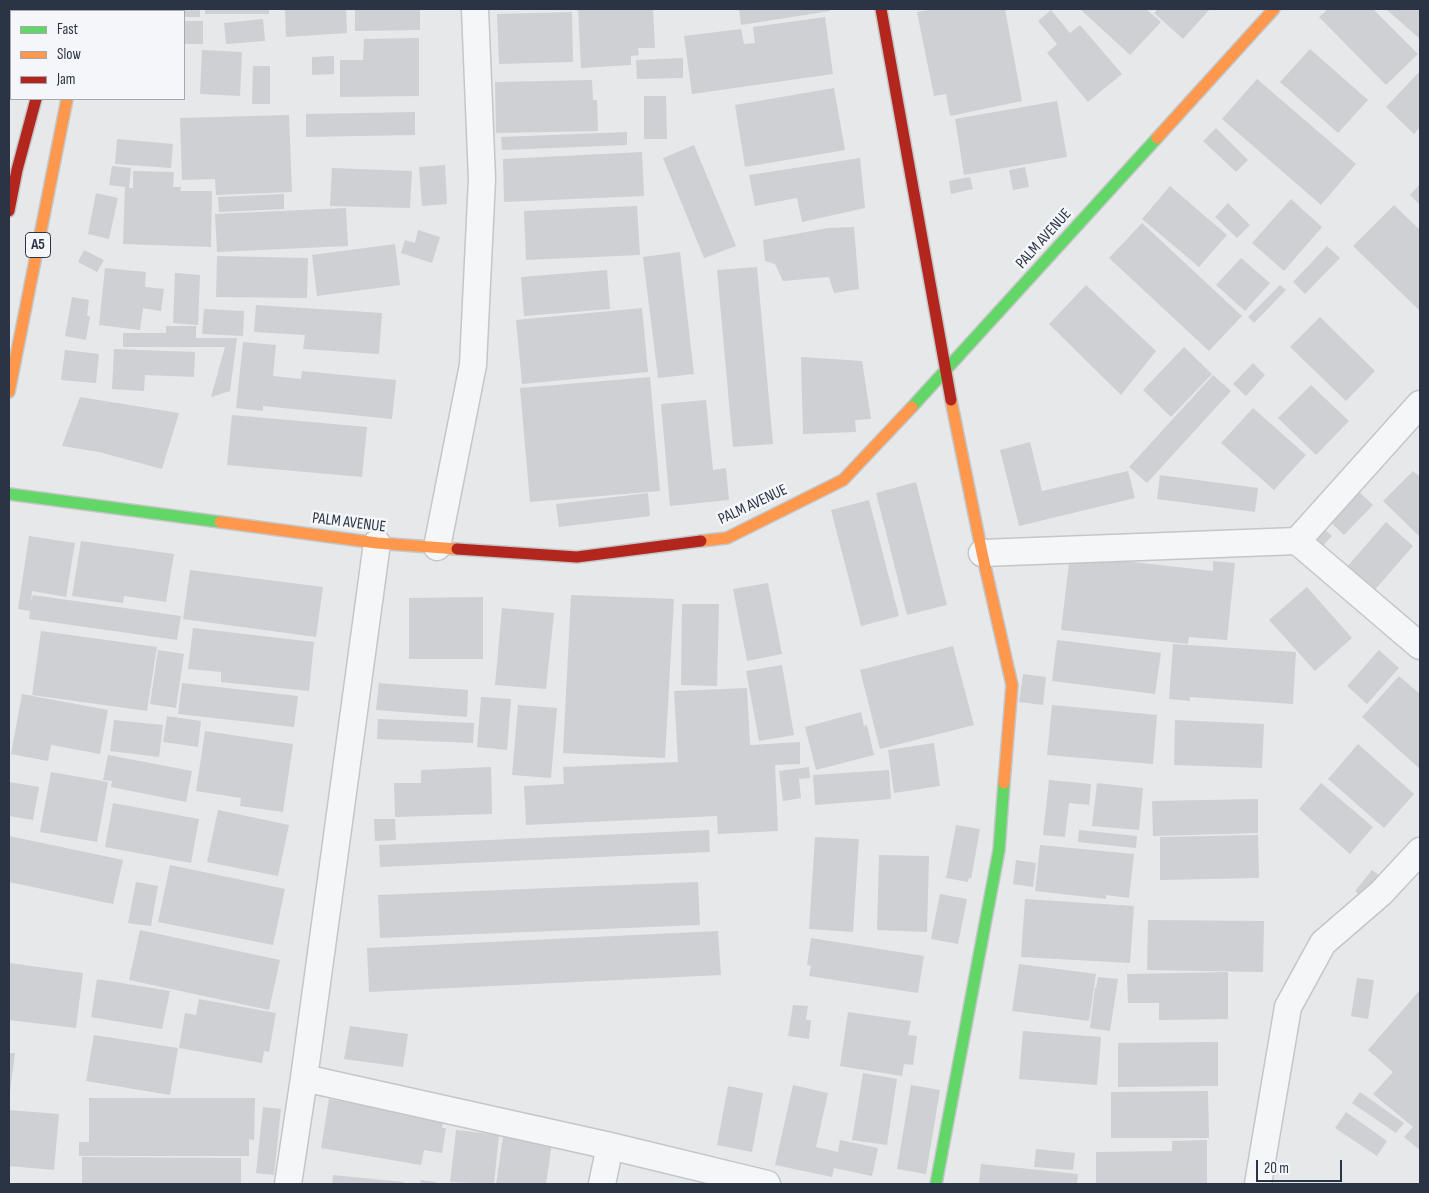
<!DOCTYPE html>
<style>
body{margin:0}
#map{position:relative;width:1429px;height:1193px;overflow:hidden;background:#e6e8ea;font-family:"Sofia Sans Condensed",sans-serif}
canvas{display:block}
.frame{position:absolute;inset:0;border:10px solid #2b3445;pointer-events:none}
.legend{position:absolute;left:10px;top:10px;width:175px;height:90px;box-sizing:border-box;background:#f4f6f9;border:1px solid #a4a8b1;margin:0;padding:6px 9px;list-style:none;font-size:15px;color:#2b3445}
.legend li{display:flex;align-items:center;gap:10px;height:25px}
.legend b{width:25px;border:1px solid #a4a8b1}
.scale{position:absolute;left:1256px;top:1160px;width:86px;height:22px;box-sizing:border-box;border:2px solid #2b3445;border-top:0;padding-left:6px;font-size:15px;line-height:18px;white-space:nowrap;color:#2b3445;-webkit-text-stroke:4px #f4f6f9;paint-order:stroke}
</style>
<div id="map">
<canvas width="1429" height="1193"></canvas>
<div class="frame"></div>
<ul class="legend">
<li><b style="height:6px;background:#63d668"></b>Fast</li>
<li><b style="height:6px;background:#ff974d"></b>Slow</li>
<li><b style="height:6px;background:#b3261e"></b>Jam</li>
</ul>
<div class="scale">20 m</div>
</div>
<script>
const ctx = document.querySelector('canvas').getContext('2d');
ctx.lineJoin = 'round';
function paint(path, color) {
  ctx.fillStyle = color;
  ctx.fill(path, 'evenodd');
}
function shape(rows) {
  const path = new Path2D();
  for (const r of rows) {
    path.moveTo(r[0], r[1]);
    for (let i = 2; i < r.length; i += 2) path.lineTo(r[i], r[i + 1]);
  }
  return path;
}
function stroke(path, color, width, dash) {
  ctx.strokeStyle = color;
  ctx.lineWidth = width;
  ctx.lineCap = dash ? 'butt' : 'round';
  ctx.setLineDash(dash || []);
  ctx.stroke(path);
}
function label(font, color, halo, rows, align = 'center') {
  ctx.font = font + ' "Sofia Sans Condensed",sans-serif';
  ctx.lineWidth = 5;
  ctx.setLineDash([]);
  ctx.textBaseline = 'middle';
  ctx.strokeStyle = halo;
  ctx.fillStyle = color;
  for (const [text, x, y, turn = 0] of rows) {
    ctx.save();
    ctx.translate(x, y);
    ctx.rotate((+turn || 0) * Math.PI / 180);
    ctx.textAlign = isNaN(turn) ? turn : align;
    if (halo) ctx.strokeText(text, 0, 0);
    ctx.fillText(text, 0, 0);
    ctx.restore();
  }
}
const building = shape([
 [156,9,170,9,170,11,156,11],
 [173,9,200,9,200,17,184,17,184,11,172,11],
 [205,9,269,9,269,14,205,14],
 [285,9,346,9,347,33,286,37],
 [355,9,420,9,420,30,355,31],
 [578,9,653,9,655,48,638,48,639,55,631,56,631,65,581,68],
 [739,9,829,9,830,11,741,25],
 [934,9,1005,9,1022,101,950,116,946,94,934,96,917,12],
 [1080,9,1146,9,1161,22,1130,55],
 [1158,9,1210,9,1183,39,1154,13],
 [1328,9,1373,9,1418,54,1386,85,1319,17],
 [1386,9,1420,9,1420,39],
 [1051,10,1070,33,1080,25,1122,74,1088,102,1047,53,1057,44,1038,21],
 [572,12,573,62,499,64,497,14],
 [825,17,833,74,692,94,684,36,741,29,744,44,755,43,753,27],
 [263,19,265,41,226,44,224,23],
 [184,21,203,21,203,44,184,44],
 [419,38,419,96,340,97,340,60,363,60,364,39],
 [1310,49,1368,100,1338,133,1280,82],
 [202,50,242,52,240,96,200,94],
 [334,56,334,74,312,75,312,57],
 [683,58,683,78,637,79,636,60],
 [253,66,270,66,270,104,252,104],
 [1420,71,1420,127,1414,134,1386,107],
 [1257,79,1356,164,1321,205,1222,119],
 [592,80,593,100,597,100,598,131,496,133,495,82],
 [834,88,845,150,745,167,735,105],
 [644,96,666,96,667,139,644,139],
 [1057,101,1067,157,964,175,955,119],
 [415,112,415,135,306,137,306,114],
 [289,115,292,192,216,195,215,179,182,180,180,118],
 [1216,128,1248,160,1236,172,1203,141],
 [627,132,627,145,502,150,501,137],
 [117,139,173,144,171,168,115,164],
 [694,145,736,246,704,258,663,158],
 [642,152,644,196,504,202,503,159],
 [860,158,865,208,802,222,797,198,755,206,749,175],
 [445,165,447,204,422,206,419,167],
 [112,166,131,168,129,188,133,188,133,171,174,172,173,187,181,187,180,191,212,191,211,247,123,244,125,187,109,185],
 [1025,167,1029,187,1013,190,1009,170],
 [332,168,412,171,410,208,330,206],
 [970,177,973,189,951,194,949,181],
 [1420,184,1420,205,1410,195],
 [1170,186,1227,235,1199,267,1142,219],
 [96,193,118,198,109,239,88,234],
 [284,194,284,209,219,212,218,197],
 [1291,199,1322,227,1284,271,1252,243],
 [1228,203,1250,225,1237,238,1215,217],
 [1394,205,1420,230,1420,311,1353,246],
 [637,206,640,255,526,260,524,211],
 [346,208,348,246,217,252,215,214],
 [1142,223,1242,316,1209,351,1109,258],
 [854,227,859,289,834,293,829,277,783,281,775,264,765,261,763,240,828,228],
 [418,230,440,237,432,263,401,253,405,240,415,243],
 [395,244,400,285,317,296,312,255],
 [1327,246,1340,258,1305,294,1293,282],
 [84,250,104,260,97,272,78,262],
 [680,252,694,374,658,378,643,257],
 [217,256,308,258,307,298,216,297],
 [1241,258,1270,283,1245,311,1216,285],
 [757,267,773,444,733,447,717,270],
 [105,268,146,272,145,287,164,289,161,311,143,308,140,330,99,325],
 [607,270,610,309,524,316,521,277],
 [175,273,200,275,198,325,173,323],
 [1086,285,1156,351,1121,395,1049,324],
 [1280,285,1286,290,1254,323,1248,317],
 [72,297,89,300,87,316,90,316,86,340,65,336],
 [256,305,382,313,379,354,303,349,305,335,254,332],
 [642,308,648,372,522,384,516,320],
 [204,309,244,311,243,336,202,334],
 [1320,317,1375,371,1346,401,1290,347],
 [166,326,196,326,196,338,237,338,230,391,211,397,225,347,123,347,123,333,166,333],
 [243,342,276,345,273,376,301,379,302,371,396,380,392,419,263,406,263,411,236,408],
 [1184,347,1212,374,1171,417,1143,390],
 [114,349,195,352,194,377,145,375,144,391,112,389],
 [65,350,99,354,96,383,61,380],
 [801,357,862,361,871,419,855,420,856,432,803,434],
 [1253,363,1265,375,1246,396,1233,384],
 [1213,375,1231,391,1147,483,1129,467],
 [650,377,660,491,530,502,520,388],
 [1311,385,1349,421,1316,455,1278,418],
 [80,397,179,413,162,469,99,452,62,446],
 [706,400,713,470,726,468,729,500,670,506,661,404],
 [1253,408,1306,455,1274,490,1221,443],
 [232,415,367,427,362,477,227,465],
 [1030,442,1042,491,1128,471,1135,498,1019,526,1000,450],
 [1413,471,1420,477,1420,537,1383,501],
 [1160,475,1258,488,1255,512,1157,499],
 [916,482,947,605,907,615,876,493],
 [1355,488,1373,505,1344,535,1326,518],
 [648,493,650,516,559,527,556,504],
 [869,500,899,616,861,626,831,510],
 [1386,522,1413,546,1373,592,1346,568],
 [1319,525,1332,536,1319,550,1306,539],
 [29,536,75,543,66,597,32,591,31,602,33,595,181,616,177,640,29,619,30,611,18,609],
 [81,541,174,554,166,602,124,596,123,603,72,596],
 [1070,555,1213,571,1213,561,1235,563,1227,640,1189,637,1188,644,1061,630],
 [190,570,323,587,316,637,183,619],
 [768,583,782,654,747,661,733,589],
 [1307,587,1352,638,1315,671,1269,620],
 [571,595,674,599,665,758,563,753],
 [483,597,483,659,409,659,409,598],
 [682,604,719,604,717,686,681,685],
 [502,608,554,613,546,689,495,685],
 [193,628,314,642,309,691,221,682,221,672,188,669],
 [41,631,157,647,147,711,32,695],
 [1057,640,1161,653,1155,694,1052,681],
 [1173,644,1296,652,1293,704,1190,697,1190,701,1169,699],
 [953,646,974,725,880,749,860,670],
 [158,650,184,654,176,708,150,704],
 [1379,650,1399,668,1367,704,1347,686],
 [782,665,794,735,759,741,746,671],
 [1023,674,1046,677,1043,705,1019,702],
 [1399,676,1420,694,1420,769,1362,717],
 [182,683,298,696,294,727,178,714],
 [379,683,468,690,467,717,376,710],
 [747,688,750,745,800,742,800,764,775,765,778,831,718,834,717,816,526,825,524,786,564,784,563,767,678,762,674,691],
 [22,694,108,710,100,754,51,745,48,761,11,754],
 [481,697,511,699,507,750,477,747],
 [518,705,557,708,551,778,512,775],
 [1052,705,1157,715,1153,764,1047,755],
 [861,712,864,726,867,725,874,755,816,770,805,727],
 [167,716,201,721,198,747,163,742],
 [378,719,474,723,473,743,377,739],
 [114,720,163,725,159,757,110,751],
 [1175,720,1264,724,1262,768,1174,765],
 [205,731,293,744,283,812,240,806,241,798,196,791],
 [934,743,940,786,894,793,888,750],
 [1358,744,1414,794,1384,828,1328,779],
 [108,755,192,771,186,802,111,787,112,781,103,780],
 [491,767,492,814,395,817,394,783,421,783,421,770],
 [809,767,810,778,799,779,801,798,783,801,779,771],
 [889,770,891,799,815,805,813,775],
 [51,772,108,782,97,842,40,832],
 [1049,780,1091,784,1089,805,1069,803,1065,837,1043,835],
 [9,782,39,787,33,820,9,816],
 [1097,783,1143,788,1139,830,1092,826],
 [1321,783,1373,827,1350,854,1299,809],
 [1258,799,1258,833,1153,836,1152,801],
 [113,803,199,819,191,863,105,847],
 [218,810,289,825,278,876,207,862],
 [374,819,395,819,396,840,375,841],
 [956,825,980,829,971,879,969,878,968,882,946,878],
 [709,830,710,852,380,867,379,845],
 [1079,830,1137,836,1136,848,1078,842],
 [1258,835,1259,878,1160,880,1160,837],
 [9,836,123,860,113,904,9,882],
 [815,837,859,839,853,932,809,929],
 [1040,845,1134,854,1129,898,1106,895,1106,899,1035,891],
 [879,855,929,856,927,932,877,930],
 [1016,860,1036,863,1033,887,1013,884],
 [170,865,285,889,273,945,158,922],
 [1372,870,1383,878,1366,900,1355,891],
 [136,882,158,886,151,926,128,923],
 [698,882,700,925,380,938,378,895],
 [940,894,967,899,958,944,931,939],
 [1025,899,1134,906,1130,963,1021,957],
 [1148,920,1264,921,1263,972,1147,970],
 [140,930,280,960,269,1010,129,980],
 [718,931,721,975,369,992,367,948],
 [811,938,924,956,918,993,809,976,811,966,807,965],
 [9,963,83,973,76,1028,9,1020],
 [1019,964,1096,974,1089,1021,1012,1011],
 [1228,972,1228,1019,1159,1020,1159,1003,1128,1003,1127,974],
 [1098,977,1118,979,1110,1031,1090,1028,1095,987,1096,988],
 [1357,978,1374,980,1368,1019,1351,1016],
 [97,979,170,991,162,1029,91,1017],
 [1420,990,1420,1150,1404,1137,1413,1127,1373,1094,1393,1072,1368,1050],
 [199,999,276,1013,269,1052,264,1051,262,1063,179,1048,185,1013,196,1015],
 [793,1005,808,1006,806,1020,811,1020,809,1039,788,1036],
 [848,1012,911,1021,908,1035,917,1036,913,1065,904,1064,902,1076,840,1066],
 [350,1026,408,1034,403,1067,344,1059],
 [1023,1031,1101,1037,1097,1085,1019,1079],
 [94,1035,178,1048,170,1095,86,1081],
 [1218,1042,1218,1086,1118,1087,1118,1043],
 [9,1053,15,1053,10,1092,9,1092],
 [863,1073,897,1079,887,1145,852,1140],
 [793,1085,828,1093,816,1147,838,1152,840,1140,878,1148,872,1176,834,1168,832,1177,775,1165],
 [911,1085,940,1090,926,1174,897,1169],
 [728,1086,763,1093,752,1152,717,1145],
 [1208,1091,1209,1138,1111,1138,1111,1092],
 [1360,1092,1404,1123,1396,1133,1352,1103],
 [89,1098,255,1098,254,1140,249,1139,249,1156,79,1156,79,1142,89,1142],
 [329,1099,444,1118,442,1128,446,1128,442,1153,424,1150,421,1165,321,1148],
 [263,1107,281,1109,274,1175,256,1173],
 [9,1110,59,1114,54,1170,9,1166],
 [1346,1112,1387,1141,1377,1156,1335,1128],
 [456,1130,499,1135,494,1184,450,1182],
 [503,1137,552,1143,546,1184,496,1184],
 [1207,1140,1207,1184,1096,1184,1096,1152,1172,1151,1172,1141],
 [1036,1149,1075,1153,1073,1170,1034,1167],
 [82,1157,241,1158,241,1184,82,1184],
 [981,1164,1078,1174,1077,1184,979,1184],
 [333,1175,404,1182,404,1184,332,1184],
 [421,1180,436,1182,436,1184,420,1184]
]);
const lane = shape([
 [9,35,11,35]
]);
const street = shape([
 [1297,541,1420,404],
 [437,547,473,365,482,179,475,9],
 [982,553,1297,541,1420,646],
 [304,1078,610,1146,767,1184],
 [288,1184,304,1078,377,543],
 [602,1184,610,1146],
 [1258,1184,1288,1007,1323,943,1381,893,1420,851]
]);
const fast = shape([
 [57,9,57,11],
 [912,407,1157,138],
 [9,494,220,522],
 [936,1184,999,850,1004,783]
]);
const slow = shape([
 [1157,138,1274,9],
 [9,392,67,99],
 [951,400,982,553,1012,685,1004,783],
 [220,522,377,543,457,549],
 [701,541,727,538,843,480,912,407]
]);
const jam = shape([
 [86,9,86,11],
 [881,9,951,400],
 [9,211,17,170,36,99],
 [457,549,577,557,701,541]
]);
const shields = [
 [38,245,25]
];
const shieldNames = [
 ["A5",38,245]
];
const streetNames = [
 ["PALM AVENUE",1044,239,-48],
 ["PALM AVENUE",753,505,-25],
 ["PALM AVENUE",349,523,7]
];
paint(building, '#ced0d3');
stroke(lane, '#c4c6c8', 16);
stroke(street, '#c4c6c8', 29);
stroke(fast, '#c4c6c8', 14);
stroke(slow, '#c4c6c8', 14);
stroke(jam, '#c4c6c8', 14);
stroke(lane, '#f5f6f7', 14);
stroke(street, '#f5f6f7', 26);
stroke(fast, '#63d668', 11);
stroke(slow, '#ff974d', 11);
stroke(jam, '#b3261e', 11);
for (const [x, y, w] of shields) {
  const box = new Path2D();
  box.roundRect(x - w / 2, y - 12.5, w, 25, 4);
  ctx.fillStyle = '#f4f6f9';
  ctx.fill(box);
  stroke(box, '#2b3445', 1);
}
label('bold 15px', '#2b3445', null, shieldNames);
label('16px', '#2b3445', '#f4f6f9', streetNames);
</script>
